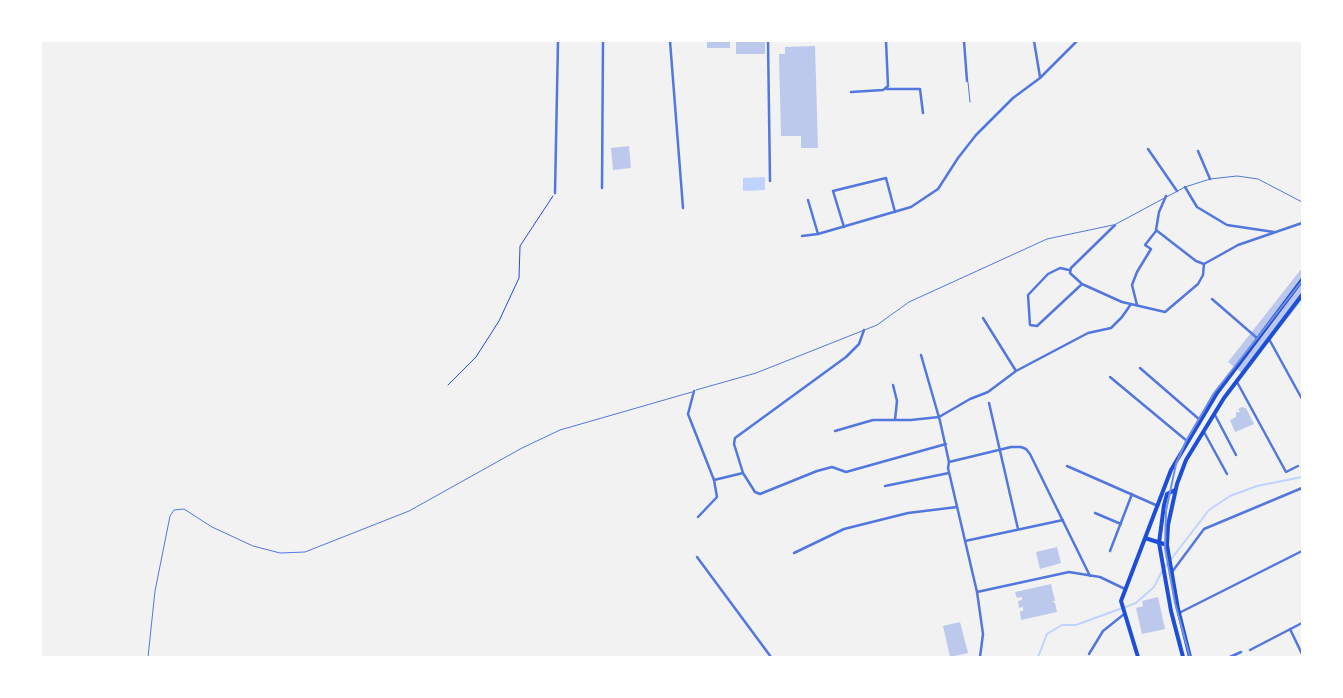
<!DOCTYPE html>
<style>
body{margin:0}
#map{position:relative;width:1343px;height:698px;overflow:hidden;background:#f2f2f2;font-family:"DM Sans",sans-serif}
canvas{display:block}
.frame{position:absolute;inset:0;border:42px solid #fff;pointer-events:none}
</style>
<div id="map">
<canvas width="1343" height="698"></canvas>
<div class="frame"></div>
</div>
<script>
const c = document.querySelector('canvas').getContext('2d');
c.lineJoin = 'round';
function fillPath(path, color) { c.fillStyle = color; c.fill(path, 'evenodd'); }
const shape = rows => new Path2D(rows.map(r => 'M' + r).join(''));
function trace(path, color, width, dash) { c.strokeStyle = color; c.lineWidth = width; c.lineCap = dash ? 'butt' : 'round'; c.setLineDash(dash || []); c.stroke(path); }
fillPath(shape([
 [765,177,765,190,743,191,743,178]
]), '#bfd3fe');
trace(shape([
 [1165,567,1209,510,1230,496,1257,486,1302,477],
 [1038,657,1047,634,1062,625,1076,625,1136,603,1154,587,1162,571]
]), '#bfd3fe', 2);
fillPath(shape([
 [707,41,730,41,730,48,707,48],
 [736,41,765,41,765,54,736,54],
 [815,46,818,148,801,148,801,136,781,136,779,54,785,54,785,47],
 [629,146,631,168,613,170,611,148],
 [1302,268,1302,300,1243,374,1228,362],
 [1242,407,1246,408,1254,424,1235,432,1230,420,1236,417,1236,412,1240,412,1238,409],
 [1057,547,1061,563,1040,569,1036,552],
 [1051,584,1055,601,1052,601,1055,603,1057,612,1021,620,1020,611,1023,611,1023,607,1019,608,1018,601,1022,600,1022,597,1017,598,1015,592],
 [1158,597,1165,629,1142,634,1136,608,1143,606,1142,601],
 [960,622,968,653,950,657,943,626]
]), '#bdc9ec');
trace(shape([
 [448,385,476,357,499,321,519,278,520,246,553,196]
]), '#1d4ed8', 1);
trace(shape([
 [968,82,970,102],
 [1116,224,1185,187,1210,179,1237,176,1258,179,1302,202],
 [696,390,756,373,877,325,909,302,1047,239,1113,225],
 [148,657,155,591,170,516,174,510,184,509,212,527,253,546,280,553,305,552,409,511,522,448,560,430,692,392]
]), '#5277de', 1);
trace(shape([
 [670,41,683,208],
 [768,41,770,181],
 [964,41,967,81],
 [1034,41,1040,77],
 [887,89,920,89,923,113],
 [851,92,883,90,888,86,886,41],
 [1148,149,1177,191],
 [1198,151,1210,179],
 [1185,187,1197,207,1227,225,1274,232],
 [602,188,603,41],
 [555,193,558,41],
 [1166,196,1159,212,1156,230,1196,261,1204,264],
 [808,200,818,234,911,207,938,189,958,158,976,135,1013,98,1040,78,1077,41],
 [1115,225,1071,268,1070,273,1082,284,1122,302,1165,312,1198,284,1203,275,1204,264,1238,245,1302,223],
 [844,227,833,191,886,178,895,212],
 [802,236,818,234],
 [1069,270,1060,268,1048,274,1028,295,1030,325,1037,326,1082,284],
 [1212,299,1257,338],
 [1137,305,1132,285,1137,272,1151,249,1145,245,1156,231],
 [983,318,1016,371],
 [864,330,859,344,846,357,735,438,734,444,743,473,755,492,760,494,817,471,832,467,846,472,946,444],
 [1269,339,1302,399],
 [921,355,940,421,949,462,948,468,977,592,983,634,980,657],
 [1140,368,1200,420],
 [1110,377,1187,441],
 [1237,382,1286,472,1298,466],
 [893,385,897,401,895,420],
 [694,391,688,414,714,480,743,473],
 [989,403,1018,529],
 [1215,415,1236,455],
 [835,431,873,420,911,420,939,417,970,399,988,392,1016,371,1088,333,1111,328,1122,317,1131,304],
 [1204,432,1227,474],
 [949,462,1011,447,1021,447,1026,449,1030,454,1090,576],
 [1067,466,1158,506],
 [885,486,949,473],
 [1095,513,1121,524],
 [698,517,717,497,714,480],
 [965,541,1063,520],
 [1110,551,1132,494],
 [794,553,844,529,908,513,957,507],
 [697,557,771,657],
 [1172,572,1204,529,1302,488],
 [977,592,1069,572,1100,577,1125,589],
 [1179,613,1302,551],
 [1290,629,1302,654],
 [1250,650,1302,623],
 [1089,654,1103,631,1123,615],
 [1230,657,1241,652]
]), '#5277de', 2.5);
trace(shape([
 [1175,490,1167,494,1164,505,1159,543,1171,611,1183,657],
 [1145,538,1167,545],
 [1138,657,1121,601,1171,470,1217,393,1302,280],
 [1190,657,1178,609,1167,545,1168,525,1177,484,1186,460,1224,398,1302,295]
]), '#1d4ed8', 4);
trace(shape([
 [1190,657,1175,603,1165,548,1166,511,1176,464,1186,441,1214,393,1302,281]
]), '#7290e2', 2);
</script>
